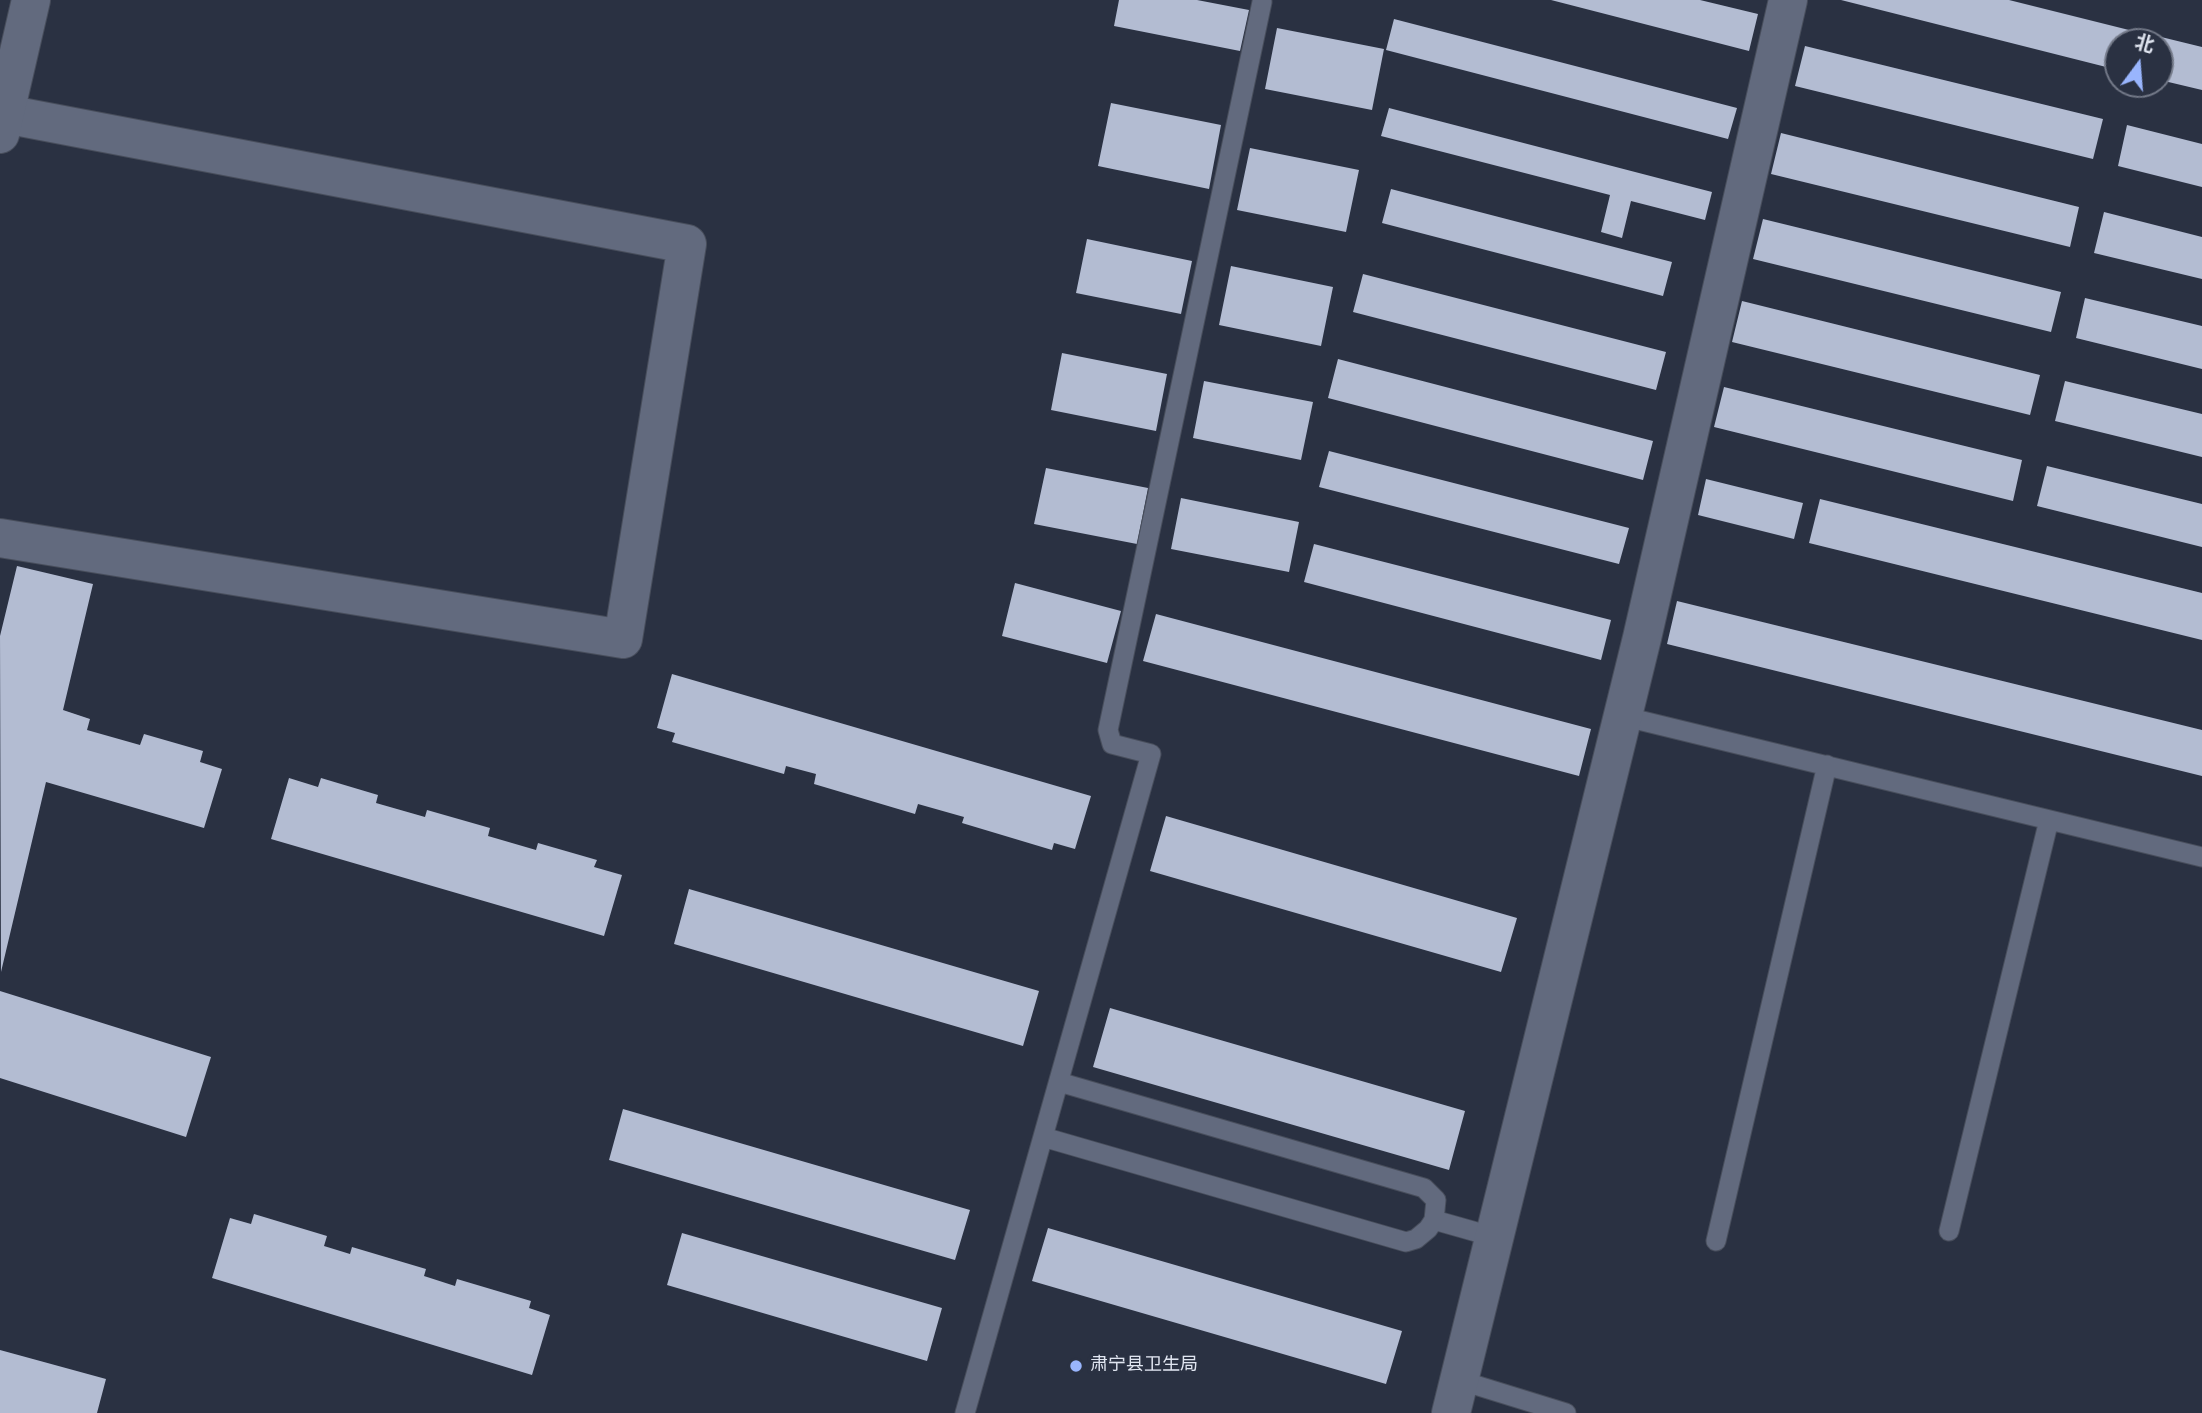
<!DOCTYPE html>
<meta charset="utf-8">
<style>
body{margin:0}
#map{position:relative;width:2202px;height:1413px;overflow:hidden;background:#2a3142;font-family:"Source Sans 3","Noto Sans SC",sans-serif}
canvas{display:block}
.north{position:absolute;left:2104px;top:28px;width:70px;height:70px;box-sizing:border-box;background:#2a3142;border:2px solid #737988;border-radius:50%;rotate:16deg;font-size:19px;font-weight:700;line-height:28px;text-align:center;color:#e0e5f0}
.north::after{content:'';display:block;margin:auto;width:24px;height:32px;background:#99b5fd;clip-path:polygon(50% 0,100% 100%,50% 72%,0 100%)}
</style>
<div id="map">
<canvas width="2202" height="1413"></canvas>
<div class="north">北</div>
</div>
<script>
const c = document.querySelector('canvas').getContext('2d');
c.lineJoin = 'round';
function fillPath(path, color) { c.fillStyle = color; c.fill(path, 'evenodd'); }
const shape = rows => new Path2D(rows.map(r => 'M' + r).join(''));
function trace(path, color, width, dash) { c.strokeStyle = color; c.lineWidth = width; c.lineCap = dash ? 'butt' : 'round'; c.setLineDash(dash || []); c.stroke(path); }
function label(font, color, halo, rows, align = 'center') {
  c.font = font + ' "Source Sans 3","Noto Sans SC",sans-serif'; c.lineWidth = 7; c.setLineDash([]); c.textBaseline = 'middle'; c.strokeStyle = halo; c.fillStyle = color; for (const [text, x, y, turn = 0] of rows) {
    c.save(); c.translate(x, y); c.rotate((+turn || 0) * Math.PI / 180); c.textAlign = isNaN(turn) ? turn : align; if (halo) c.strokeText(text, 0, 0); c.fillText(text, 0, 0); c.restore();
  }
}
fillPath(shape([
 [1119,0,1197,0,1249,10,1240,51,1114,26],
 [1551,0,1700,0,1758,14,1749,51],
 [1841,0,2009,0,2129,30,2126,42,2118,42,2118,70],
 [1394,19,1737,108,1728,139,1386,50],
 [1277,28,1384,49,1372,110,1265,89],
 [2153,35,2202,47,2202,90,2160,80,2160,42,2152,42],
 [1805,46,2103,119,2093,159,1795,86],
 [1111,103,1221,125,1209,189,1098,166],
 [1389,108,1712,192,1705,220,1631,201,1622,238,1601,232,1610,195,1381,136],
 [2127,125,2202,144,2202,187,2118,166],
 [1781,133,2079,207,2070,247,1771,174],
 [1250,148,1359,170,1346,232,1237,210],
 [1391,189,1672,262,1663,296,1382,223],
 [2104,212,2202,237,2202,279,2094,253],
 [1763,219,2061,292,2051,332,1753,259],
 [1087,239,1192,261,1181,314,1076,293],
 [1231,266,1333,287,1321,346,1219,325],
 [1363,274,1666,352,1656,390,1353,312],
 [2085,298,2202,326,2202,369,2076,338],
 [1742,301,2040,375,2030,415,1732,342],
 [1062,353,1167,374,1156,431,1051,410],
 [1338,359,1653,441,1643,480,1328,398],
 [1204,381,1313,402,1301,460,1193,438],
 [2065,381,2202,414,2202,457,2055,421],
 [1724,387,2022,460,2013,501,1714,427],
 [1329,451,1629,528,1619,564,1319,487],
 [2047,466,2202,504,2202,547,2037,506],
 [1046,468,1148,488,1137,544,1034,524],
 [1706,479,1803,503,1794,539,1698,515],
 [1181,498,1299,522,1289,572,1171,549],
 [1820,499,2202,593,2202,640,1809,543],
 [1314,544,1611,620,1601,660,1304,582],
 [17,566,93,584,63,710,90,719,87,730,140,745,144,734,203,751,200,762,222,769,204,828,46,782,1,972,0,636],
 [1015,583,1121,611,1107,663,1002,636],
 [1677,601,2202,730,2202,776,1667,644],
 [1156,614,1591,729,1579,776,1143,661],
 [672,674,1091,796,1075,849,1054,843,1052,850,962,823,964,817,918,804,915,814,814,784,816,774,786,766,784,774,672,742,675,733,657,728],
 [289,778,318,787,321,778,378,795,376,803,425,817,427,810,490,828,488,836,536,850,538,843,597,860,594,867,622,875,604,936,271,839],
 [1166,816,1517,918,1501,972,1150,871],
 [689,889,1039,991,1023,1046,674,944],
 [0,991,211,1057,186,1137,0,1078],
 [1110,1008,1465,1111,1449,1170,1093,1067],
 [623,1109,970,1210,955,1260,609,1160],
 [254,1214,327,1236,324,1246,350,1254,352,1247,426,1269,424,1276,455,1286,457,1279,531,1301,529,1308,550,1315,532,1375,212,1278,230,1218,251,1224],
 [1048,1228,1402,1331,1386,1384,1032,1281],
 [682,1233,942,1308,927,1361,667,1285],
 [0,1350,106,1379,97,1413,0,1413]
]), '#b3bcd2');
const lane = shape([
 [1622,716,2202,857],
 [1043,1137,1406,1242,1416,1239,1428,1229,1434,1220,1436,1200,1424,1188,1059,1082],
 [1434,1220,1494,1237],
 [1949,1231,2049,820],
 [1716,1241,1827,765],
 [1459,1380,1566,1413],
 [965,1413,1151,754,1112,744,1108,730,1262,2]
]);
const street = shape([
 [0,538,623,639,687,244,5,114],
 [1451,1413,1642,638,1788,0]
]);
const secondary = shape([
 [0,134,31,0]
]);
trace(lane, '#484e5c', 21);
trace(street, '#484e5c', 40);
trace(secondary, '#484e5c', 40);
trace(lane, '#626a7e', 19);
trace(street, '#626a7e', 38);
trace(secondary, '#626a7e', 38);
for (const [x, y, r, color] of [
 [1076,1366,7,"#99b5fd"]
]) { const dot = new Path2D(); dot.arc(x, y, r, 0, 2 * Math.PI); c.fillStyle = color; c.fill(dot); trace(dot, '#2a3142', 2.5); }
label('18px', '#e0e5f0', '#2a3142', [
 ["肃宁县卫生局",1090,1366]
], 'left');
</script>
